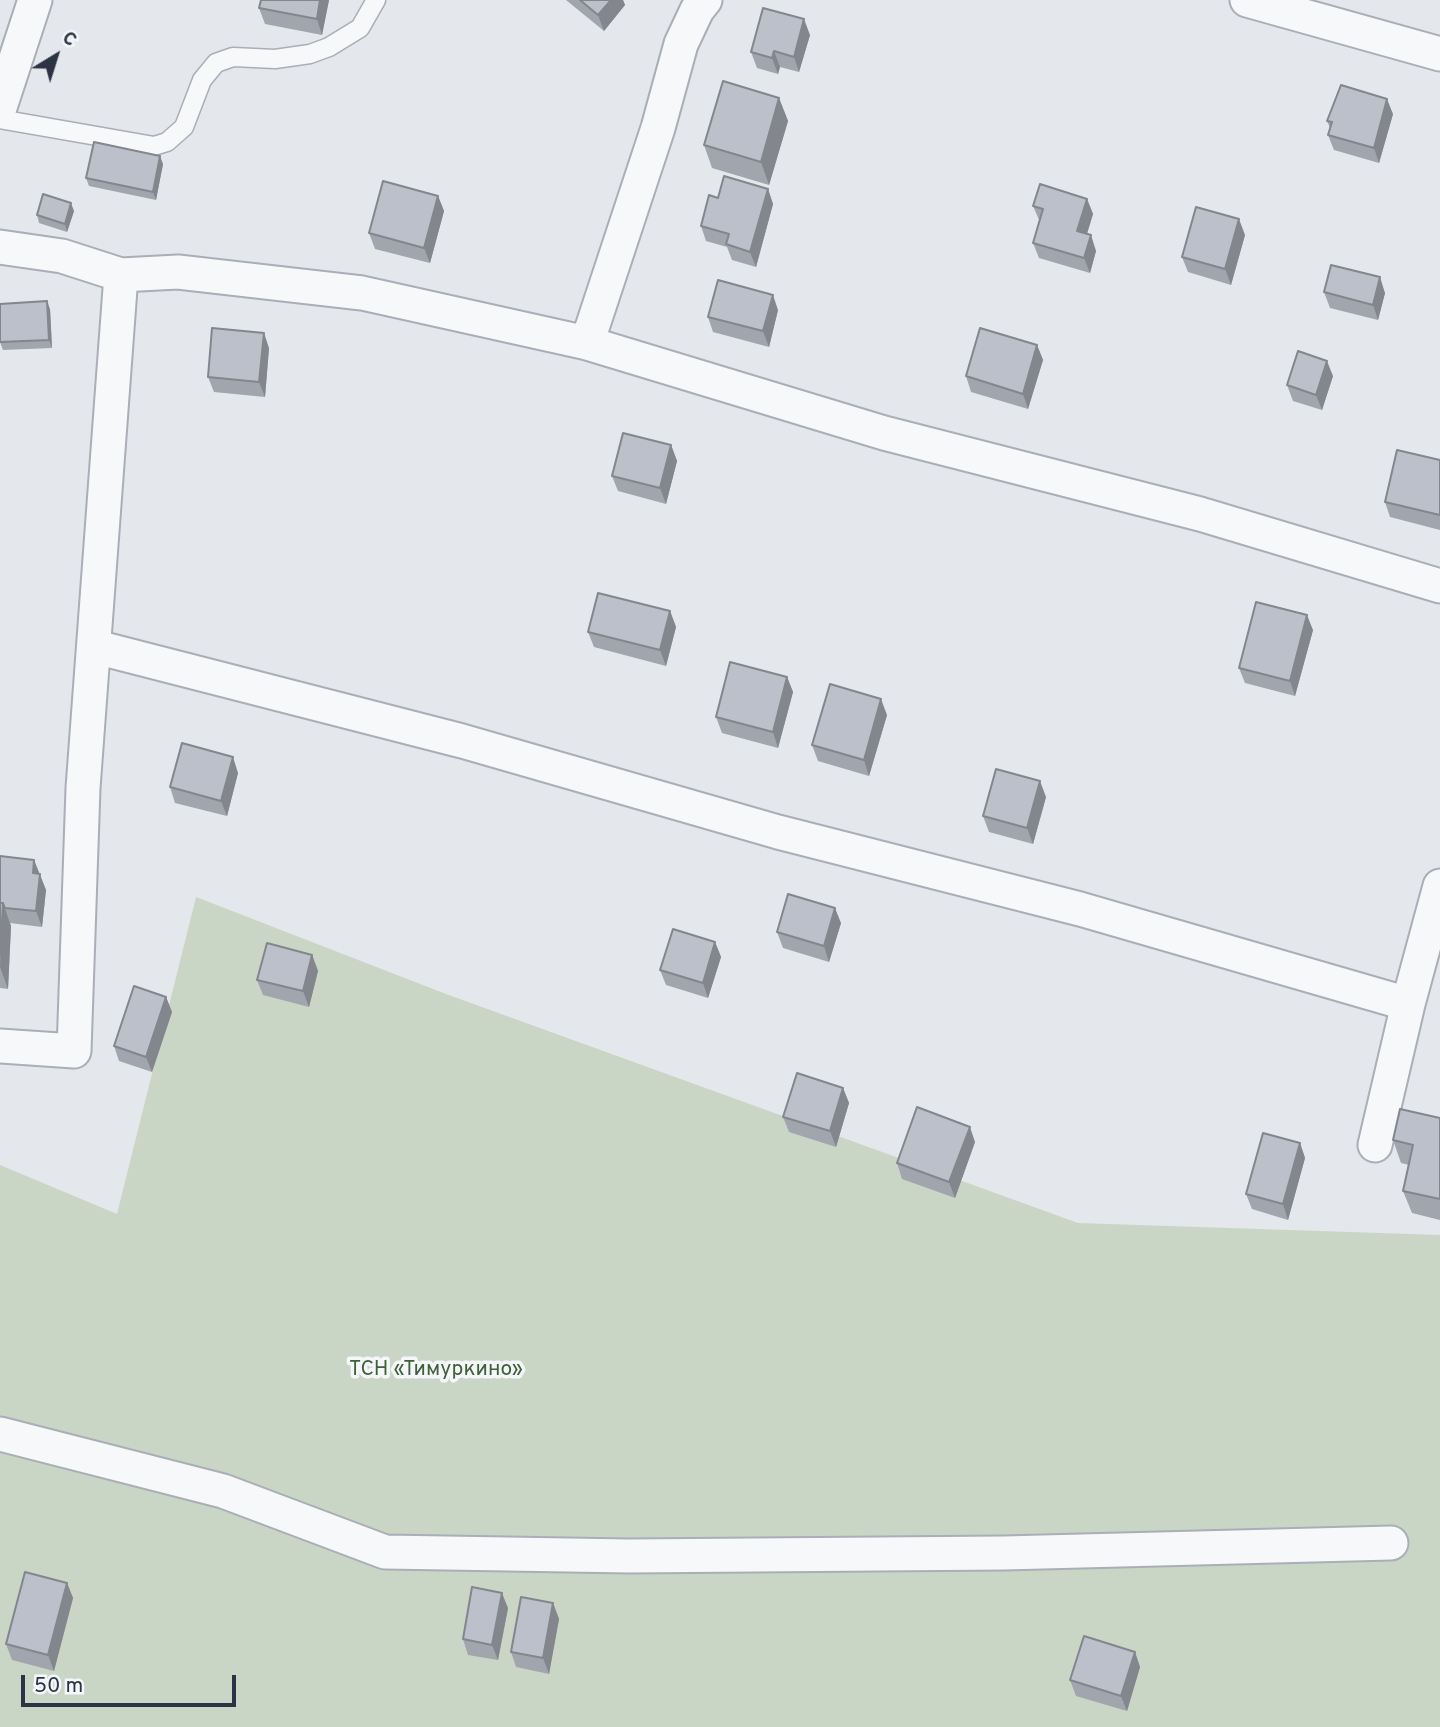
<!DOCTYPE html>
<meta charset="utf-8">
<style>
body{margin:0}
#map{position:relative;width:1440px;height:1727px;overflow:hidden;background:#e4e7ec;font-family:Overpass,sans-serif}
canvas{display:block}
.north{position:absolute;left:21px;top:21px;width:70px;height:70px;-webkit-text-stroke:5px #f4f6f9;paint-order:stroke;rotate:38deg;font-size:19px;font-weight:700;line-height:28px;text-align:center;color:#2b3445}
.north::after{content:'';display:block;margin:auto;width:24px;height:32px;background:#2b3445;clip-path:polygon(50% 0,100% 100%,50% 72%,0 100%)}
.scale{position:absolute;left:21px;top:1675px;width:215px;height:32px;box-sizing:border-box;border:4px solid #2b3445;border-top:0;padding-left:9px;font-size:21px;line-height:24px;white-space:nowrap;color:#2b3445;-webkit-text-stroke:5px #f4f6f9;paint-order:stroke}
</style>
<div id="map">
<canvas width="1440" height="1727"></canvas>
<div class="north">С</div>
<div class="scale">50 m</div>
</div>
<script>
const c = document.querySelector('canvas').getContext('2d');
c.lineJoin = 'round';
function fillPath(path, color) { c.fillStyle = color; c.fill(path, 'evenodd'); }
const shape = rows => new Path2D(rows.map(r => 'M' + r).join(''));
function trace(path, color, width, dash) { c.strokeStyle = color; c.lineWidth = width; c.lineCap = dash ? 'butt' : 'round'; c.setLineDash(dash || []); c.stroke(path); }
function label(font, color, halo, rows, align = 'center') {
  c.font = font + ' Overpass,sans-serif'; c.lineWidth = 7; c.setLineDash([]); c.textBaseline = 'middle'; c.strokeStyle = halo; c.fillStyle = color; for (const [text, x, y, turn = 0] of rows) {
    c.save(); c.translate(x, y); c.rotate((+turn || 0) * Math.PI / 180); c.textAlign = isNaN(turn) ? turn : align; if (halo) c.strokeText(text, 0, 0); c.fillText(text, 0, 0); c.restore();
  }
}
fillPath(shape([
 [196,897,446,994,1078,1223,1440,1235,1440,1727,0,1727,0,1165,117,1214]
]), '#c9d6c5');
const service = shape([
 [0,119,154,146,167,142,184,127,202,80,216,63,233,57,275,59,310,54,329,47,360,28,376,0]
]);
const minor = shape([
 [1247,0,1440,54],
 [0,107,35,0],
 [0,247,62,256,121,275,178,272,362,293,587,343,884,433,1200,514,1440,586],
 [587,343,658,128,681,44,697,10,705,0],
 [96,647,462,741,778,832,1080,909,1408,1004],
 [0,1046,74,1051,83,788,121,275],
 [1375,1145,1408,1004,1440,886],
 [0,1434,223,1491,385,1552,629,1556,1004,1553,1391,1543]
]);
trace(service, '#a9aeb7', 21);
trace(minor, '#a9aeb7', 37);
trace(service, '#f7f8fa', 18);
trace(minor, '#f7f8fa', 33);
fillPath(shape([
 [329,0,322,35,265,24,259,8],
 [566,0,623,0,625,5,604,31],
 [810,35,799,72,780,67,778,74,757,68,751,52],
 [779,98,788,121,769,185,712,168,704,145],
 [1393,114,1379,163,1334,150,1328,135,1330,128,1327,121],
 [163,164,156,200,89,186,86,178],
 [768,189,773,204,756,267,732,260,727,247,706,241,701,226,718,198],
 [438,196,444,211,430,263,375,249,369,233],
 [1087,199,1093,214,1087,234,1096,251,1090,273,1039,258,1033,243,1040,222,1033,206],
 [74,211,67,232,39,223,37,215],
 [1245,235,1231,285,1188,272,1182,257],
 [1324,292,1385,293,1378,320,1330,308],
 [50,309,52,348,3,350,0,342],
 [778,310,769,347,713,332,708,317],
 [1037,345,1043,360,1028,409,971,392,966,376],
 [269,348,265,397,214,392,208,377],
 [1333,376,1322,410,1293,401,1287,385],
 [671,445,677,461,666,504,618,491,612,476],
 [1440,460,1440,530,1390,517,1385,502],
 [670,611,676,627,666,666,594,647,588,632],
 [1313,630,1295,696,1245,683,1239,668],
 [787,677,793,692,778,748,722,733,716,717],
 [887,715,869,776,818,761,812,745],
 [238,773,227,816,175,803,170,787],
 [1046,797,1033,844,989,832,983,816],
 [0,856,34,860,46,890,42,927,10,923,11,926,8,989,0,988],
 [841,923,829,962,783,948,777,932],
 [715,942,721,957,708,998,666,985,660,970],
 [312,955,318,971,309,1007,263,995,257,980],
 [166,997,172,1012,152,1072,119,1061,114,1046],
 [843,1088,849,1103,836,1147,789,1132,783,1117],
 [1440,1118,1440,1220,1412,1213,1403,1191,1409,1165,1401,1163,1393,1140],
 [975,1142,955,1198,902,1179,897,1163],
 [1300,1143,1305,1158,1288,1220,1252,1209,1246,1194],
 [67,1583,73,1598,54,1671,12,1660,6,1644],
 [553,1603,559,1619,549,1674,516,1667,511,1652],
 [508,1608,498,1660,468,1655,463,1639],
 [1135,1652,1140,1667,1127,1711,1076,1696,1070,1680]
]), '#a1a5ae');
fillPath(shape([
 [320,0,329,0,322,35,317,19],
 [611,0,623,0,625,5,604,31,598,15],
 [804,19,810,35,799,72,794,57],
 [774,51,780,67,778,74,772,58],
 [779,98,788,121,769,185,761,162],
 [1387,99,1393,114,1379,163,1374,148],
 [160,156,163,164,156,200,153,192],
 [768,189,773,204,756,267,750,252],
 [438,196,444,211,430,263,424,248],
 [1087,199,1093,214,1083,246,1077,231],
 [71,203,74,211,67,232,65,224],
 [1239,219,1245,235,1231,285,1225,269],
 [1091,235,1096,251,1090,273,1084,258],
 [1380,277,1385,293,1378,320,1373,305],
 [773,295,778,310,769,347,763,331],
 [47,301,50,309,52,348,49,340],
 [264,333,269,348,265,397,259,382],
 [1037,345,1043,360,1028,409,1023,394],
 [1327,361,1333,376,1322,410,1316,395],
 [671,445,677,461,666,504,660,488],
 [670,611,676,627,666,666,660,650],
 [1307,615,1313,630,1295,696,1290,681],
 [787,677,793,692,778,748,773,732],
 [881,699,887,715,869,776,864,760],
 [233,757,238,773,227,816,221,801],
 [1040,781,1046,797,1033,844,1027,828],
 [34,860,46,890,42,927,36,911,33,873],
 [3,903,11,926,8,989,0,967],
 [835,908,841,923,829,962,824,946],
 [715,942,721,957,708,998,703,983],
 [312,955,318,971,309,1007,303,991],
 [166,997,172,1012,152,1072,146,1057],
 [843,1088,849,1103,836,1147,830,1131],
 [970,1127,975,1142,955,1198,949,1182],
 [1300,1143,1305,1158,1288,1220,1283,1204],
 [67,1583,73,1598,54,1671,48,1655],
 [502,1593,508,1608,498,1660,492,1645],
 [553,1603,559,1619,549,1674,543,1658],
 [1135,1652,1140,1667,1127,1711,1121,1696]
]), '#83868d');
const building = shape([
 [261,0,320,0,317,19,259,8,261,0],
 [580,0,611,0,598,15,580,0],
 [763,8,804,19,794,57,774,51,772,58,751,52,763,8],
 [723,81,779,98,761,162,704,145,723,81],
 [1341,85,1387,99,1374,148,1328,135,1332,122,1327,121,1341,85],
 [94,142,160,156,153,192,86,178,94,142],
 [724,176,768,189,750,252,726,244,729,234,701,226,709,195,718,198,724,176],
 [383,181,438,196,424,248,369,233,383,181],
 [1040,184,1087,199,1077,231,1091,235,1084,258,1033,243,1043,209,1033,206,1040,184],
 [43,194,71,203,65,224,37,215,43,194],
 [1196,207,1239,219,1225,269,1182,257,1196,207],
 [1331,265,1380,277,1373,305,1324,292,1331,265],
 [718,280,773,295,763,331,708,317,718,280],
 [47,301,49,340,0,342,0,304,47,301],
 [212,328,264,333,259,382,208,377,212,328],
 [980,328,1037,345,1023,394,966,376,980,328],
 [1298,351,1327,361,1316,395,1287,385,1298,351],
 [623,433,671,445,660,488,612,476,623,433],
 [1397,450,1440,460,1440,515,1385,502,1397,450],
 [598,593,670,611,660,650,588,632,598,593],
 [1256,602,1307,615,1290,681,1239,668,1256,602],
 [730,662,787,677,773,732,716,717,730,662],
 [830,684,881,699,864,760,812,745,830,684],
 [182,743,233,757,221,801,170,787,182,743],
 [996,769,1040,781,1027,828,983,816,996,769],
 [0,856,34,860,33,873,40,874,36,911,5,908,3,903,0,903,0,856],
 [788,894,835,908,824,946,777,932,788,894],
 [0,903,3,903,0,956,0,903],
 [673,929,715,942,703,983,660,970,673,929],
 [267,943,312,955,303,991,257,980,267,943],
 [134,986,166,997,146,1057,114,1046,134,986],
 [797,1073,843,1088,830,1131,783,1117,797,1073],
 [917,1107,970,1127,949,1182,897,1163,917,1107],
 [1400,1109,1440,1118,1440,1199,1403,1191,1413,1145,1393,1140,1400,1109],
 [1263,1133,1300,1143,1283,1204,1246,1194,1263,1133],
 [25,1572,67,1583,48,1655,6,1644,25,1572],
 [472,1587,502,1593,492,1645,463,1639,472,1587],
 [521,1597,553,1603,543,1658,511,1652,521,1597],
 [1084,1636,1135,1652,1121,1696,1070,1680,1084,1636]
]);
fillPath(building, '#bbc0ca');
trace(building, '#83868d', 2);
label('21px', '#3f6138', '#f4f6f9', [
 ["ТСН «Тимуркино»",436,1371]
]);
</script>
